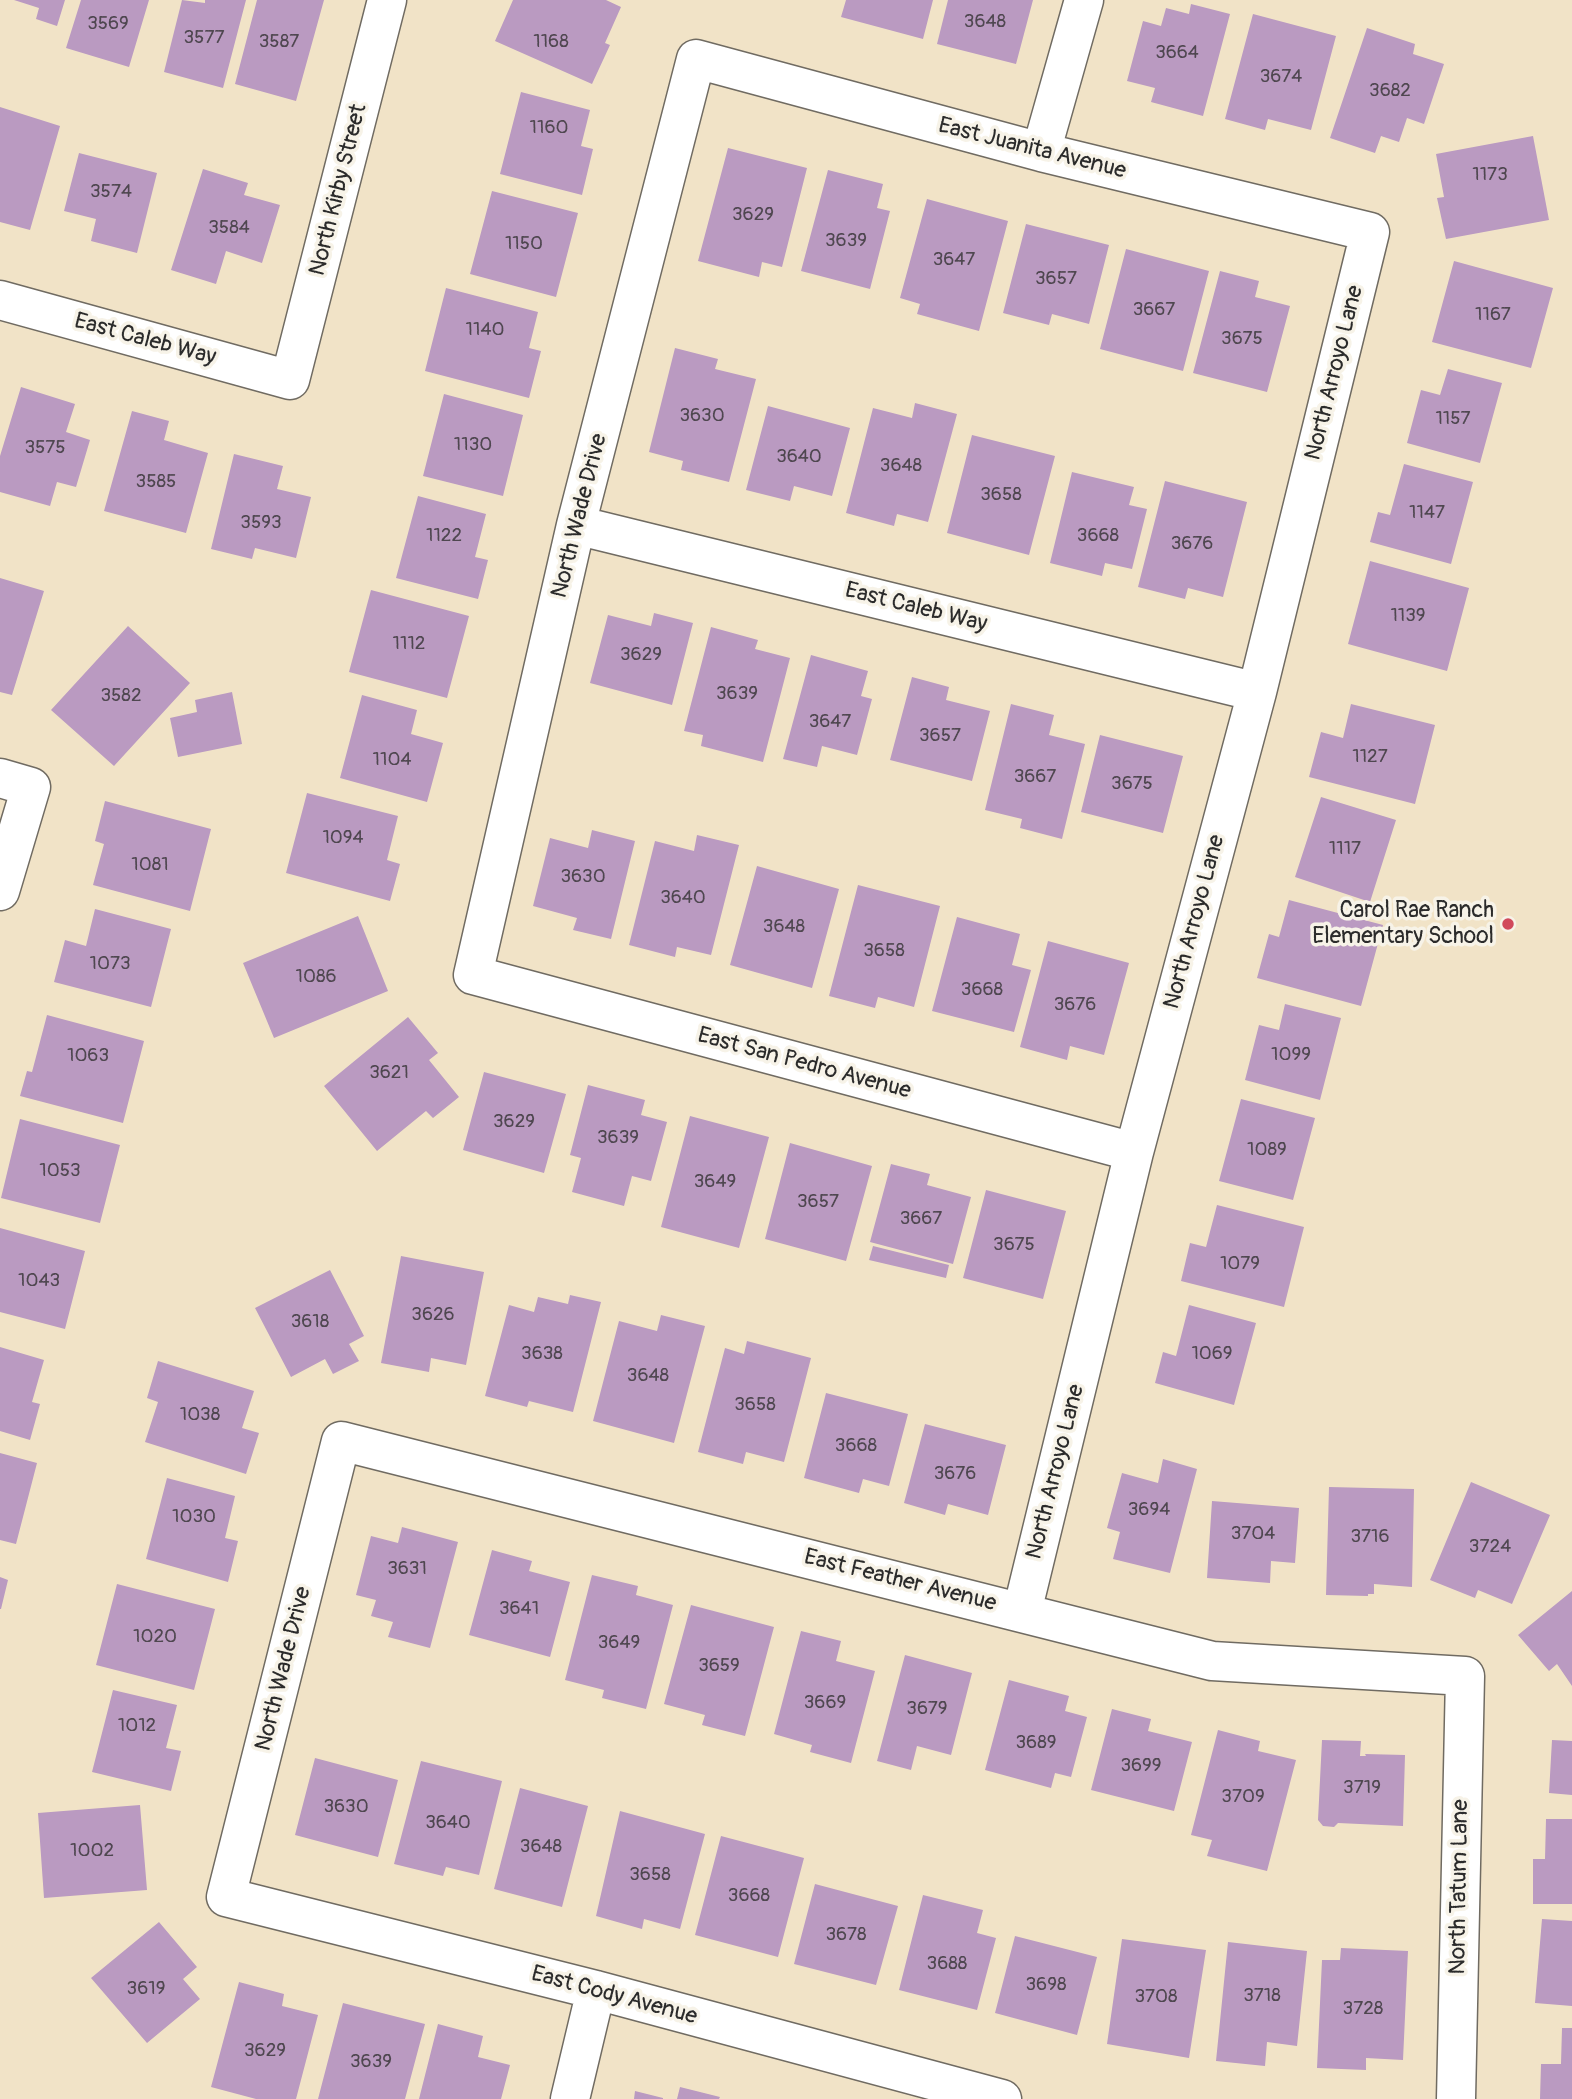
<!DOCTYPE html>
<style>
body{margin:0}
canvas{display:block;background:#f1e3c7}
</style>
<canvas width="1572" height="2099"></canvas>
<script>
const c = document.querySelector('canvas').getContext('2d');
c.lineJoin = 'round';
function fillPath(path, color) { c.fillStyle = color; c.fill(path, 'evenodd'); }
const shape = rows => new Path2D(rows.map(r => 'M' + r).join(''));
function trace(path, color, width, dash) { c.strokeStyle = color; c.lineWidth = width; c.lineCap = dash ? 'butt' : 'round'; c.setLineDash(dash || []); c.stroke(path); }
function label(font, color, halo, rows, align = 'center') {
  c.font = font + ' Pangolin,sans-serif'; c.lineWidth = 7; c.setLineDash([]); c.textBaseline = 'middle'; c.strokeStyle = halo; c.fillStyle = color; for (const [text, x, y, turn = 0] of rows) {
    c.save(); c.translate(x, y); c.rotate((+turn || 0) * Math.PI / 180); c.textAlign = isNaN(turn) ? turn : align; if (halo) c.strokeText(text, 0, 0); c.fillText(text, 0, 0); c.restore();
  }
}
fillPath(shape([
 [14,0,65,0,57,26,36,19,39,8],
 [81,0,149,0,129,67,66,48],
 [182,0,205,3,205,0,246,0,223,88,164,72],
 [257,0,324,0,296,101,235,84],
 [513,0,606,0,621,7,605,43,610,45,592,84,495,41],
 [846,0,933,0,923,39,841,17],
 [948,0,1033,0,1016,64,937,44],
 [1191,4,1230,14,1203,116,1151,102,1155,88,1127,81,1143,21,1161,26,1166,8,1189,14],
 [1253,14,1336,36,1311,130,1268,119,1265,130,1225,119],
 [1367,28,1415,44,1413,54,1444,64,1424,124,1407,118,1399,142,1381,136,1375,153,1330,138],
 [521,92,590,110,581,146,593,149,582,195,500,174],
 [0,107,60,126,30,230,0,222],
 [1533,136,1549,220,1446,239,1437,198,1444,197,1436,154],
 [728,148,807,168,782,267,762,262,759,277,698,261],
 [79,153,157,173,137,253,91,241,96,219,64,211],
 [203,169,248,183,244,195,280,205,262,263,226,251,216,284,171,270],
 [828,170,883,184,877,208,890,211,870,289,801,271],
 [492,191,578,213,556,297,470,274],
 [927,199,1008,221,979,331,917,314,920,304,900,298],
 [1026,224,1109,245,1089,324,1052,314,1049,325,1003,313],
 [1126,249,1209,271,1183,371,1100,349],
 [1454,261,1553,288,1531,368,1432,342],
 [1220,271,1259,281,1255,297,1290,306,1267,392,1193,373],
 [446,288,538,312,529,348,541,351,529,398,425,371],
 [675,348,718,359,715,369,756,379,729,482,681,470,683,461,649,452],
 [1448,369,1502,383,1480,463,1407,443,1421,390,1440,395],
 [21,387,75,404,66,432,90,440,76,487,57,482,50,506,0,492,0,456],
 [444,394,523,415,503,496,423,476],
 [915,403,957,414,928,522,897,514,894,526,846,513,873,408,912,418],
 [768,406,850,428,832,496,794,486,790,501,746,490],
 [132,411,169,421,164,440,208,453,186,533,104,511],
 [972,435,1055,456,1029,555,947,533],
 [234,454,283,466,277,489,311,497,296,558,255,548,252,559,211,549],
 [1404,464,1473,482,1451,564,1370,542,1378,512,1390,515],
 [1072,472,1134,487,1129,505,1147,509,1132,569,1105,563,1102,576,1050,563],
 [1165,481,1247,502,1223,597,1188,588,1185,599,1138,587],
 [418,496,486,514,475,557,488,560,478,599,396,578],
 [1370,561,1469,588,1447,671,1348,644],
 [0,578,44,591,12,695,0,692],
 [371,590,469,616,447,698,349,672],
 [654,613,693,623,672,705,590,683,608,615,651,626],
 [128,626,190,683,114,766,51,710],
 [711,627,758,640,755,649,790,658,763,762,701,746,703,735,684,731],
 [811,655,868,671,861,696,872,699,857,755,822,746,817,767,783,759],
 [912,677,949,687,946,700,990,711,972,781,890,760],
 [232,692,242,744,178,757,170,718,197,712,195,700],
 [362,695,417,710,411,734,443,743,427,802,340,778],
 [1011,704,1054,715,1049,735,1085,744,1062,839,1020,828,1022,819,985,810],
 [1351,704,1435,725,1415,804,1309,777,1321,732,1343,738],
 [1100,735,1183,756,1163,833,1081,812],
 [307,793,398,816,387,860,400,864,390,901,286,873],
 [1321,797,1396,820,1370,902,1295,877],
 [105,801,211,829,190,911,93,885,104,844,95,841],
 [592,830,635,841,611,939,573,930,577,918,533,906,550,838,588,848],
 [697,835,739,845,711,955,677,947,675,957,629,945,655,841,694,851],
 [757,866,839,889,812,988,730,965],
 [858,885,940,906,914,1007,878,997,875,1008,829,996],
 [1289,900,1383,925,1361,1006,1257,978,1269,934,1279,937],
 [95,909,171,929,151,1007,54,982,65,940,86,946],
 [358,916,388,991,274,1038,243,963],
 [957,917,1020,934,1012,965,1031,970,1014,1032,932,1011],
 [1048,941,1129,963,1104,1055,1070,1046,1067,1060,1020,1047],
 [1285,1004,1341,1018,1320,1100,1245,1080,1259,1025,1279,1030],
 [47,1015,144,1041,123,1123,20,1096,27,1071,32,1072],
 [408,1017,438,1053,429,1060,459,1097,433,1118,426,1111,377,1151,324,1086],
 [484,1072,566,1094,544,1173,463,1150],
 [588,1085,645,1100,641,1115,667,1122,651,1181,632,1176,624,1206,572,1192,581,1158,570,1155],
 [1241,1099,1315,1118,1293,1200,1219,1181],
 [690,1116,769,1137,739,1248,661,1227],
 [20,1119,120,1145,100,1223,1,1198],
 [790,1143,872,1166,846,1261,765,1239],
 [891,1164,930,1174,927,1185,971,1197,953,1264,870,1242],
 [986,1190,1066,1211,1043,1299,963,1278],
 [1217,1205,1304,1227,1284,1307,1181,1281,1190,1243,1206,1247],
 [0,1228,85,1251,65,1329,0,1312],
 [873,1246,949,1265,946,1278,869,1260],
 [401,1256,484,1272,466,1365,431,1358,429,1372,381,1363],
 [330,1270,364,1336,349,1344,359,1361,333,1374,325,1359,291,1377,255,1308],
 [570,1295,601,1302,573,1412,529,1401,527,1407,485,1396,509,1305,534,1312,538,1297,568,1304],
 [1189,1305,1256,1323,1234,1405,1155,1383,1163,1352,1176,1356],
 [661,1315,705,1326,674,1443,593,1421,619,1321,657,1331],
 [747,1341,811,1358,784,1462,746,1452,743,1464,698,1452,725,1348,744,1354],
 [0,1347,44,1360,32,1402,40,1404,30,1440,0,1431],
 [158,1361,254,1391,242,1428,259,1433,246,1474,145,1442,158,1402,147,1398],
 [826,1393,908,1414,889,1486,863,1479,859,1493,804,1478],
 [925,1424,1006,1445,988,1515,948,1504,945,1515,904,1503],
 [0,1453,37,1463,16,1544,0,1540],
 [1163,1459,1197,1469,1170,1573,1113,1559,1120,1532,1107,1528,1122,1473,1158,1483],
 [167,1478,235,1496,225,1538,238,1541,228,1582,146,1559],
 [1471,1482,1550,1515,1512,1604,1478,1590,1475,1598,1430,1580],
 [1329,1487,1414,1489,1412,1587,1374,1584,1374,1594,1368,1594,1368,1596,1326,1595],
 [1212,1501,1299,1508,1295,1563,1271,1561,1270,1583,1207,1578],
 [402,1527,458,1542,430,1648,388,1637,393,1622,371,1616,376,1600,356,1595,371,1536,398,1543],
 [492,1550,532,1561,529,1571,570,1582,550,1657,469,1635],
 [592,1575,638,1586,636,1595,673,1605,646,1709,602,1698,604,1690,565,1680],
 [0,1577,8,1580,1,1609,0,1609],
 [117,1584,215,1609,194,1690,96,1665],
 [1572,1591,1572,1686,1557,1664,1549,1671,1518,1635],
 [691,1605,774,1627,745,1736,702,1725,705,1715,664,1704],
 [801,1631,841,1641,836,1661,875,1671,851,1763,810,1752,812,1745,774,1734],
 [905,1655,972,1673,951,1755,917,1746,911,1770,877,1761],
 [1009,1680,1069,1696,1065,1711,1087,1717,1071,1777,1055,1773,1051,1788,985,1770],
 [113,1690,177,1705,166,1748,181,1751,171,1791,92,1772],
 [1112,1709,1151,1719,1148,1731,1192,1742,1174,1811,1091,1790],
 [1218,1730,1260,1741,1258,1751,1296,1760,1267,1871,1207,1856,1212,1840,1191,1835],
 [1322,1740,1361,1741,1360,1756,1366,1756,1365,1754,1405,1755,1403,1826,1338,1823,1334,1827,1323,1826,1318,1820],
 [1552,1740,1572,1741,1572,1795,1549,1793],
 [315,1758,398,1780,378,1857,295,1835],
 [421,1761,502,1781,479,1875,446,1867,443,1876,394,1864],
 [520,1788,588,1806,562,1907,494,1889],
 [140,1805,147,1890,44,1898,38,1813],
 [620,1811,705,1834,680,1929,644,1919,642,1929,596,1916],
 [1546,1819,1572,1819,1572,1904,1533,1904,1533,1859,1545,1859],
 [721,1836,804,1858,778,1957,695,1935],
 [815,1884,898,1906,876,1985,794,1964],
 [923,1895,983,1910,977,1933,996,1938,977,2010,899,1990],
 [1542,1919,1572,1921,1572,2006,1535,2003],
 [159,1922,197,1967,183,1979,200,1999,147,2043,91,1978],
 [1015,1936,1097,1957,1077,2035,995,2013],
 [1122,1939,1206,1950,1189,2058,1107,2044],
 [1228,1942,1307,1951,1297,2046,1267,2042,1265,2066,1216,2061],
 [1341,1948,1408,1951,1403,2060,1366,2058,1366,2070,1317,2068,1322,1960,1340,1960],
 [239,1982,284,1994,282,2006,318,2015,296,2099,256,2099,211,2087],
 [343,2003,425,2024,405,2099,318,2099],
 [438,2024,483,2036,478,2057,510,2065,501,2099,419,2099],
 [1562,2028,1572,2028,1572,2099,1540,2099,1541,2064,1561,2064],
 [680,2087,720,2097,719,2099,677,2099],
 [635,2091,663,2098,663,2099,634,2099]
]), '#ba9ac1');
const minor = shape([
 [1041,152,1084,0],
 [0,300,290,380,387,0],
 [576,525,1257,692],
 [0,778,31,787,0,891],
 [1022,1612,1134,1152,1257,692,1370,232,1041,152,696,59,576,525,473,975,1134,1152],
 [570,2099,596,1990],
 [1002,2099,596,1990,226,1897,341,1441,1212,1661,1465,1676,1456,2099]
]);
trace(minor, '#706b62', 41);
trace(minor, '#fff', 38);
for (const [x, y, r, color] of [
 [1508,924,7,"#d1495b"]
]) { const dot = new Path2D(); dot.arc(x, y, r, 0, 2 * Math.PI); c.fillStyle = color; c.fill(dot); trace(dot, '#f7f3e8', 2.5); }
label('19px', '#4f4750', null, [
 ["3648",985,22],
 ["3569",108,24],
 ["3577",204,38],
 ["3587",279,42],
 ["1168",551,42],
 ["3664",1177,53],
 ["3674",1281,77],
 ["3682",1390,91],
 ["1160",549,128],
 ["1173",1490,175],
 ["3574",111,192],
 ["3629",753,215],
 ["3584",229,228],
 ["3639",846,241],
 ["1150",524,244],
 ["3647",954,260],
 ["3657",1056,279],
 ["3667",1154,310],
 ["1167",1493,315],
 ["1140",485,330],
 ["3675",1242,339],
 ["3630",702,416],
 ["1157",1453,419],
 ["1130",473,445],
 ["3575",45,448],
 ["3640",799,457],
 ["3648",901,466],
 ["3585",156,482],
 ["3658",1001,495],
 ["1147",1427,513],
 ["3593",261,523],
 ["1122",444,536],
 ["3668",1098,536],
 ["3676",1192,544],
 ["1139",1408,616],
 ["1112",409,644],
 ["3629",641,655],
 ["3639",737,694],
 ["3582",121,696],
 ["3647",830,722],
 ["3657",940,736],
 ["1127",1370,757],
 ["1104",392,760],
 ["3667",1035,777],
 ["3675",1132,784],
 ["1094",343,838],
 ["1117",1345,849],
 ["1081",150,865],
 ["3630",583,877],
 ["3640",683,898],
 ["3648",784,927],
 ["3658",884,951],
 ["1073",110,964],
 ["1086",316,977],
 ["3668",982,990],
 ["3676",1075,1005],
 ["1099",1291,1055],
 ["1063",88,1056],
 ["3621",389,1073],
 ["3629",514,1122],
 ["3639",618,1138],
 ["1089",1267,1150],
 ["1053",60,1171],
 ["3649",715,1182],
 ["3657",818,1202],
 ["3667",921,1219],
 ["3675",1014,1245],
 ["1079",1240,1264],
 ["1043",39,1281],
 ["3626",433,1315],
 ["3618",310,1322],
 ["3638",542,1354],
 ["1069",1212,1354],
 ["3648",648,1376],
 ["3658",755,1405],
 ["1038",200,1415],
 ["3668",856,1446],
 ["3676",955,1474],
 ["3694",1149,1510],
 ["1030",194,1517],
 ["3704",1253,1534],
 ["3716",1370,1537],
 ["3724",1490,1547],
 ["3631",407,1569],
 ["3641",519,1609],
 ["1020",155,1637],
 ["3649",619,1643],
 ["3659",719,1666],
 ["3669",825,1703],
 ["3679",927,1709],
 ["1012",137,1726],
 ["3689",1036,1743],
 ["3699",1141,1766],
 ["3719",1362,1788],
 ["3709",1243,1797],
 ["3630",346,1807],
 ["3640",448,1823],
 ["3648",541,1847],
 ["1002",92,1851],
 ["3658",650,1875],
 ["3668",749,1896],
 ["3678",846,1935],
 ["3688",947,1964],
 ["3698",1046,1985],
 ["3619",146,1989],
 ["3718",1262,1996],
 ["3708",1156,1997],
 ["3728",1363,2009],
 ["3629",265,2051],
 ["3639",371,2062]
]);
label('23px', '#2b2b2b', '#f7f3e8', [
 ["East Juanita Avenue",1032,149,14],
 ["North Kirby Street",339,190,-76],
 ["East Caleb Way",145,340,15],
 ["North Arroyo Lane",1335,373,-76],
 ["North Wade Drive",580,516,-76],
 ["East Caleb Way",916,608,14],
 ["North Arroyo Lane",1195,922,-75],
 ["East San Pedro Avenue",804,1064,15],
 ["North Arroyo Lane",1056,1472,-76],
 ["East Feather Avenue",900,1581,14],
 ["North Wade Drive",284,1669,-76],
 ["North Tatum Lane",1460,1887,-89],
 ["East Cody Avenue",614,1996,15]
]);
label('23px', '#2b2b2b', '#f7f3e8', [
 ["Carol Rae Ranch",1494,911],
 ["Elementary School",1494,937]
], 'right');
</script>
